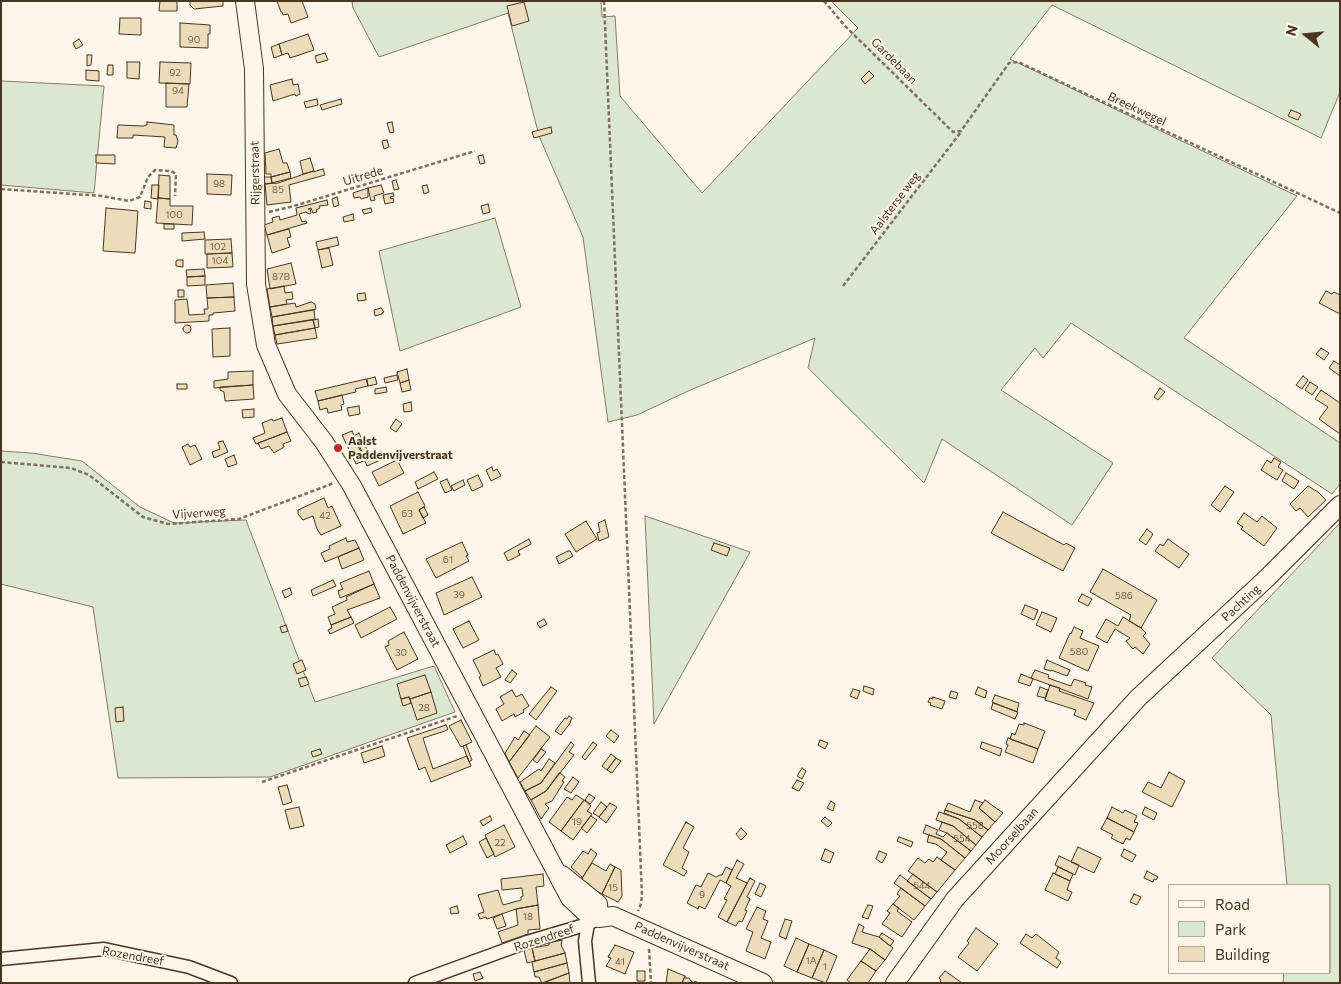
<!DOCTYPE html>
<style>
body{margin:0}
#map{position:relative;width:1341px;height:984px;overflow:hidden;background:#fbf6e9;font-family:Commissioner,sans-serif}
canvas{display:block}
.frame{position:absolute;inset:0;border:2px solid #4a3520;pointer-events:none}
.legend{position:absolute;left:1168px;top:884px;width:162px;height:90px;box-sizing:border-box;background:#fbf6e9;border:1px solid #b4a999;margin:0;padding:6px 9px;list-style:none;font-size:15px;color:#4a3520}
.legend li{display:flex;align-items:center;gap:10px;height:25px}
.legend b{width:25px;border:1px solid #b4a999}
.north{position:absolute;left:1281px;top:10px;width:50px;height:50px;-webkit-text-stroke:4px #fbf6e9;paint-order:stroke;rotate:287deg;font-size:14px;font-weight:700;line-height:20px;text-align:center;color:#4a3520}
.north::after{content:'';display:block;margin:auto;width:18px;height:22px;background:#4a3520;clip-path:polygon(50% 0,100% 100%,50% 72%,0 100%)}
</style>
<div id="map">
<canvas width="1341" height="984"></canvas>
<div class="frame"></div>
<ul class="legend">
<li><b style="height:6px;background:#fbf6e9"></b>Road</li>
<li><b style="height:14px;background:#dce7d0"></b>Park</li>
<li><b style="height:14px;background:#ecdcbc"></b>Building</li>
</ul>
<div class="north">N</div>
</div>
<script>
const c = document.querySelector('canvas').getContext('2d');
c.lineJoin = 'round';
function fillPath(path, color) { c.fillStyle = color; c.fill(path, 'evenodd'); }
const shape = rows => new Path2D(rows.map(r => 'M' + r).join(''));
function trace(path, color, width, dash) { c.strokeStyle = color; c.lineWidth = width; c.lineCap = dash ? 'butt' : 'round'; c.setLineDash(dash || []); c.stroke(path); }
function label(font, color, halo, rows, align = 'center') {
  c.font = font + ' Commissioner,sans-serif'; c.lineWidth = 4; c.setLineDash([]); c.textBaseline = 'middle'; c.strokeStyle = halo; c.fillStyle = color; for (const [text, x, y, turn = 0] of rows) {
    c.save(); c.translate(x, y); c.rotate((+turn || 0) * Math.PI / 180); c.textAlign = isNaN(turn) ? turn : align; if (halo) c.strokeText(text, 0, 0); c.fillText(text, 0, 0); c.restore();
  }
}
const green = shape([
 [352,1,601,1,602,17,615,16,620,96,702,193,858,28,831,1,1340,1,1340,92,1321,138,1052,5,1010,59,1297,196,1184,338,1340,443,1340,484,1332,494,1071,323,1043,358,1035,348,1001,390,1113,463,1072,525,942,439,924,483,808,368,815,338,688,391,637,415,608,422,583,237,539,136,508,13,379,57,353,8,352,1],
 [1,81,104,86,94,193,1,185,1,81],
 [495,218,521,307,400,351,379,251,495,218],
 [1,451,31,453,82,461,140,507,174,523,246,520,315,702,434,666,455,712,270,777,118,778,93,607,1,584,1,451],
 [645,516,750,552,654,724,645,516],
 [1340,523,1340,983,1283,983,1284,973,1330,973,1330,885,1287,885,1271,715,1212,658,1340,523]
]);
fillPath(green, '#dce7d0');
trace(green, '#887966', 1);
const building = shape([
 [160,1,177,1,177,11,159,11,160,1],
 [190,1,223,1,223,6,194,9,190,5,190,1],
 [277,1,302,1,308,17,291,23,288,14,283,15,282,12,281,12,277,1],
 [524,2,529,21,512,26,507,6,524,2],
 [120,18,141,18,141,35,119,34,120,18],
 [180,23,210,25,210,34,208,34,208,48,180,47,180,23],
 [308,34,314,50,290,58,288,53,282,55,279,44,308,34],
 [79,39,83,45,76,49,73,43,79,39],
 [279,44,282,55,274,58,271,47,279,44],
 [325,53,328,60,317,63,315,56,325,53],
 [87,55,92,55,91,65,87,66,87,55],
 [127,62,140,62,139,79,127,78,127,62],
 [160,62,191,63,190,84,159,83,160,62],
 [108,65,113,65,113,75,107,75,108,65],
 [86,70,99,71,99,81,86,80,86,70],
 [869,71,874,76,865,84,861,79,869,71],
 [292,79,293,85,298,84,300,94,296,96,295,94,273,101,270,85,292,79],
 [166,83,189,84,187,107,166,107,166,83],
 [317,99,318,105,306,108,304,102,317,99],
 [341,99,342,104,322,110,320,105,341,99],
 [1291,110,1301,114,1298,120,1288,116,1291,110],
 [147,122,174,125,174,135,176,135,178,141,176,148,164,147,165,137,133,135,133,138,117,138,118,125,143,126,147,125,147,122],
 [392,122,394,132,390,133,387,123,392,122],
 [551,127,552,133,534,138,532,132,551,127],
 [387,140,389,147,384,149,382,141,387,140],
 [279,149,283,163,287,163,290,172,271,177,271,174,266,174,265,153,279,149],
 [96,155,115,155,115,164,96,163,96,155],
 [483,155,485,163,480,164,478,156,483,155],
 [310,158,314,171,303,174,300,161,310,158],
 [323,169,325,175,289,185,291,202,267,205,265,184,278,183,313,171,313,172,323,169],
 [290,172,291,178,272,183,271,177,290,172],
 [207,174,232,175,231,195,207,194,207,174],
 [159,175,170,176,170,199,158,198,159,175],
 [264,177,271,177,272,183,265,184,264,177],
 [396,180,399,189,394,190,392,181,396,180],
 [152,185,159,185,158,199,151,198,152,185],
 [381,185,384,193,374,196,375,200,371,201,368,188,381,185],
 [427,185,429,192,424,194,422,186,427,185],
 [368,188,368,197,361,199,360,197,354,198,353,193,368,188],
 [393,193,394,196,390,197,391,199,393,198,394,202,385,204,383,195,393,193],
 [337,197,339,205,334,207,332,199,337,197],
 [158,198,170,199,170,206,193,206,192,225,156,223,158,198],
 [327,200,328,205,319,206,320,208,316,210,317,212,313,213,311,208,308,209,310,209,311,213,309,214,306,212,299,214,302,222,306,221,307,223,267,235,264,225,273,222,272,218,279,216,280,220,297,215,296,208,327,200],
 [145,201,151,202,151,209,144,208,145,201],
 [488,204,490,212,483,214,481,206,488,204],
 [106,208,138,211,135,253,103,251,106,208],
 [371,208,372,212,364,214,362,210,371,208],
 [353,214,354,220,344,222,343,217,353,214],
 [164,224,174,224,174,229,164,229,164,224],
 [289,229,291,237,287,238,290,247,272,253,267,235,289,229],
 [204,232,205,239,182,241,182,233,204,232],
 [337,237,339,245,318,250,316,242,337,237],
 [231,239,232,253,205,254,205,240,231,239],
 [329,248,333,265,322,268,318,250,329,248],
 [232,253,233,267,207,268,207,254,232,253],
 [178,260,183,260,183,267,176,266,176,261,178,260],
 [291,263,296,284,270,289,267,269,291,263],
 [204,269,205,276,187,277,186,270,204,269],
 [205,276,205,285,187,286,187,277,205,276],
 [233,283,234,297,207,298,206,285,233,283],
 [284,286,285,293,292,292,293,299,286,300,287,304,270,307,267,289,284,286],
 [178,290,184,290,184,297,178,297,178,290],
 [1326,291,1332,294,1334,292,1340,295,1340,314,1319,303,1326,291],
 [365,293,366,300,358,301,357,294,365,293],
 [234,297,235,311,213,313,213,315,209,315,209,321,175,323,175,300,187,299,189,315,205,314,204,309,208,309,207,298,234,297],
 [311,302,315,304,316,309,272,317,270,307,295,303,296,307,311,302],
 [381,308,384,312,382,313,382,314,375,316,374,310,381,308],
 [314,310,315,319,273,326,272,317,314,310],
 [318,319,319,327,315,328,313,320,318,319],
 [313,320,315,328,275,335,273,326,313,320],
 '183 329a4 4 0 1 1 8 0a4 4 0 1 1-8 0Z',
 [230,328,230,356,213,357,212,329,230,328],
 [315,328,317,338,277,344,275,335,315,328],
 [1321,348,1329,353,1324,360,1316,354,1321,348],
 [1334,361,1340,365,1340,376,1329,368,1334,361],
 [407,369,409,380,400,383,397,372,407,369],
 [253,371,253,385,214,388,214,381,228,379,228,372,253,371],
 [397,375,398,380,385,383,384,378,397,375],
 [1303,376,1308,380,1302,389,1296,385,1303,376],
 [375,377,377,384,368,386,367,379,375,377],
 [366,379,368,386,355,389,356,392,318,401,315,391,366,379],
 [409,380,411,390,402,392,400,383,409,380],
 [1310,382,1318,387,1312,395,1305,390,1310,382],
 [177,384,187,384,187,389,177,389,177,384],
 [253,385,254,399,225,401,224,392,220,390,220,387,253,385],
 [386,387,387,392,375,394,375,389,386,387],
 [1160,388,1165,392,1158,400,1154,397,1160,388],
 [1321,390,1340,403,1340,434,1319,419,1328,407,1315,399,1321,390],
 [342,395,344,404,341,405,342,410,328,413,327,408,320,410,318,401,342,395],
 [411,402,412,411,404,412,403,404,411,402],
 [359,406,360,414,349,416,347,408,359,406],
 [254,409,254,417,243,418,242,410,254,409],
 [282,418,287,432,256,444,253,438,265,433,262,423,272,419,273,421,282,418],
 [396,419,402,424,396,432,390,428,396,419],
 [352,431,366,460,356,464,342,435,352,431],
 [287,432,291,441,283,444,284,447,274,453,269,446,261,449,258,443,287,432],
 [359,433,370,456,381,451,385,458,367,466,354,436,359,433],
 [223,441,228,452,214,458,212,452,220,449,218,442,223,441],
 [188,444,190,447,195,445,202,459,190,465,182,447,188,444],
 [234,455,237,464,228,467,225,459,234,455],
 [1274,458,1281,462,1278,467,1283,470,1277,480,1261,470,1267,460,1271,463,1274,458],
 [397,460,404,473,379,486,372,472,397,460],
 [492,467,493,471,497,469,501,476,491,481,486,470,492,467],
 [434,472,438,479,418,489,415,482,434,472],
 [1286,473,1299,481,1294,489,1282,481,1286,473],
 [478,475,483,486,472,491,467,480,478,475],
 [447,479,452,490,445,493,440,482,447,479],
 [463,480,465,485,454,491,451,486,463,480],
 [1225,486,1234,492,1220,512,1211,505,1225,486],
 [1308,486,1318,492,1326,500,1308,517,1300,508,1296,511,1290,504,1308,486],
 [418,492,425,506,419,510,426,523,403,534,390,506,418,492],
 [324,498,328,508,332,506,341,526,321,535,317,529,313,516,303,520,298,514,298,510,324,498],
 [424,507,428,515,423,518,419,510,424,507],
 [1003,512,1064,545,1066,543,1075,548,1063,571,991,533,1003,512],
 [1244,513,1257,522,1262,516,1277,528,1264,546,1241,529,1243,527,1237,523,1244,513],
 [605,520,609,537,599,541,597,533,600,532,598,523,605,520],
 [586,521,597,539,576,552,565,534,586,521],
 [1147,529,1153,534,1146,545,1139,540,1147,529],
 [346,538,347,542,355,540,359,548,325,562,321,553,330,549,329,546,346,538],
 [529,539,531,544,518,551,520,555,508,561,504,553,529,539],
 [1168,539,1189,554,1179,568,1155,551,1160,544,1163,546,1168,539],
 [462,542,468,555,466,556,469,561,436,578,426,559,462,542],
 [714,543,730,548,727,556,711,550,714,543],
 [359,548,364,560,342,569,338,557,359,548],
 [568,551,570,551,573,556,559,564,556,557,568,551],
 [1103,569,1157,600,1141,628,1129,621,1131,615,1090,592,1103,569],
 [369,571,374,584,340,598,338,591,343,589,340,583,369,571],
 [472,577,482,597,444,615,436,593,472,577],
 [333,580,336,586,313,596,311,590,333,580],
 [374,584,380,598,347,610,351,617,331,625,328,617,335,614,332,607,347,600,346,597,374,584],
 [290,588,292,594,285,598,282,591,290,588],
 [1082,594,1092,599,1088,606,1078,601,1082,594],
 [1025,605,1038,610,1034,620,1021,614,1025,605],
 [390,607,397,619,361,638,355,625,390,607],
 [1042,612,1057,618,1051,632,1036,625,1042,612],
 [351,617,354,623,330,634,328,630,332,628,331,625,351,617],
 [1123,617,1141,628,1146,633,1143,636,1150,644,1143,654,1135,647,1133,649,1126,641,1130,638,1115,629,1107,643,1096,637,1106,619,1118,626,1123,617],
 [544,619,547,624,540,628,537,623,544,619],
 [469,621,479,640,463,648,453,629,469,621],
 [286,625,288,631,282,633,280,627,286,625],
 [1074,627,1083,631,1080,638,1099,646,1088,671,1059,658,1070,633,1071,634,1074,627],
 [404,632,418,659,397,670,385,647,389,645,388,641,404,632],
 [494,650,496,655,498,654,503,664,496,668,501,677,483,686,479,677,481,676,473,660,494,650],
 [302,660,306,670,297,674,293,664,302,660],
 [1047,660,1070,670,1067,676,1051,670,1051,671,1044,669,1047,660],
 [512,670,517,674,510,683,505,680,512,670],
 [1035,670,1049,675,1048,678,1071,686,1074,679,1086,683,1085,685,1092,687,1088,699,1031,678,1035,670],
 [1021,674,1033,679,1030,686,1018,682,1021,674],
 [425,675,431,692,410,699,409,697,401,699,397,684,425,675],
 [306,677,309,684,301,687,298,679,306,677],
 [1050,685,1060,688,1059,691,1094,703,1086,720,1074,715,1076,710,1045,700,1050,685],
 [864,686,874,689,873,695,863,691,864,686],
 [551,687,557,691,536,720,529,714,551,687],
 [978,687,987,691,985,698,975,694,978,687],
 [1040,687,1048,690,1045,698,1037,696,1040,687],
 [853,689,860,691,857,699,850,696,853,689],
 [512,690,516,697,522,694,529,706,523,710,524,712,515,717,514,714,502,721,496,709,504,704,500,697,512,690],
 [951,691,958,693,956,699,949,697,951,691],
 [431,692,437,713,417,720,410,699,431,692],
 [995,695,1019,703,1017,712,992,702,995,695],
 [409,697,411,703,403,706,401,699,409,697],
 [933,697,945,701,942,709,930,705,931,703,928,702,930,698,933,699,933,697],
 [993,703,1018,712,1015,719,991,709,993,703],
 [123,707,124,721,116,722,115,708,123,707],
 [569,716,572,718,570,722,571,722,561,735,555,731,565,718,567,719,569,716],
 [461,720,472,742,461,747,449,726,461,720],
 [1024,723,1045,731,1038,749,1010,739,1012,733,1015,735,1019,724,1024,725,1024,723],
 [446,725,448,729,445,731,423,738,433,769,467,756,471,766,431,782,425,767,419,770,407,738,446,725],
 [536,726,550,737,518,778,509,762,536,726],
 [611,730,619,736,614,743,606,736,611,730],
 [524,731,530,735,509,762,505,753,515,737,518,740,524,731],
 [1008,738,1038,749,1033,763,1005,752,1008,745,1006,744,1008,738],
 [820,740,828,743,825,749,818,745,820,740],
 [571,742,574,745,569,752,574,755,560,773,559,773,546,791,531,800,525,791,541,783,571,742],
 [593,742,597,745,585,760,582,757,593,742],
 [982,742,1002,749,1000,756,980,748,982,742],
 [466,745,472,760,469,762,463,746,466,745],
 [382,746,385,756,364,763,361,753,382,746],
 [320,749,322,754,313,757,311,752,320,749],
 [541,749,546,752,537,763,533,760,541,749],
 [611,754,616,758,607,770,602,766,611,754],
 [616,758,621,761,612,773,607,770,616,758],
 [549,759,555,763,541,783,525,791,520,782,539,769,541,771,549,759],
 [802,768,806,771,802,779,797,776,802,768],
 [1169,772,1185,781,1172,807,1142,792,1148,782,1161,788,1169,772],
 [560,773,565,777,562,781,564,782,552,801,545,804,549,808,541,819,531,800,546,791,560,773],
 [573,777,579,782,571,793,564,789,573,777],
 [797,780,804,783,799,791,792,788,797,780],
 [287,785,292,802,283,805,278,787,287,785],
 [589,794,595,798,590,804,585,800,589,794],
 [576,795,584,800,561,831,549,822,567,797,572,800,576,795],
 [584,800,591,806,587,811,592,814,573,840,561,831,584,800],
 [975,800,983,803,979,808,995,822,988,830,975,820,945,810,948,803,970,812,975,800],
 [985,800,1003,813,995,822,979,808,985,800],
 [831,801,835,804,833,811,827,808,831,801],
 [601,802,607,807,599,817,593,813,601,802],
 [610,803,617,807,606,823,599,817,610,803],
 [299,807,304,826,290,829,285,810,299,807],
 [1112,807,1123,813,1125,810,1137,816,1134,822,1138,823,1134,832,1107,818,1112,807],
 [1145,807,1157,813,1154,820,1142,814,1145,807],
 [945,810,975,820,988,830,982,837,959,819,944,813,945,810],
 [939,812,959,819,982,837,976,845,953,826,936,820,939,812],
 [490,816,492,820,483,826,480,821,490,816],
 [591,816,597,820,587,833,581,828,591,816],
 [825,817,832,823,828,827,821,821,825,817],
 [1107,818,1134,832,1130,840,1126,838,1123,844,1111,838,1113,835,1101,829,1107,818],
 [686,822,694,827,683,848,689,852,682,868,687,871,684,876,663,865,686,822],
 [942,822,953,826,976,845,971,851,947,833,939,830,942,822],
 [504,825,515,847,495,857,485,835,504,825],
 [926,825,938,830,936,834,943,837,947,833,971,851,965,858,941,839,923,833,926,825],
 [741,828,747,834,741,840,736,834,741,828],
 [929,835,941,839,965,858,955,870,941,860,947,852,936,844,927,842,929,835],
 [463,836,467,844,450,853,446,845,463,836],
 [899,837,913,842,911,847,897,841,899,837],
 [486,838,494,854,487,858,479,842,486,838],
 [1078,847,1101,858,1094,873,1071,862,1078,847],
 [591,849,597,854,581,880,582,877,571,867,583,851,588,854,591,849],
 [825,849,834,853,830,863,821,860,825,849],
 [1124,849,1136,855,1132,862,1121,856,1124,849],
 [879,851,887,854,882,863,876,859,879,851],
 [1059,856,1079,865,1075,875,1055,865,1059,856],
 [937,857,955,870,937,892,908,871,918,858,925,863,929,859,933,862,937,857],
 [737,860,744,864,736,878,747,883,727,922,718,917,727,900,724,899,731,886,726,883,737,860],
 [592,863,606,871,610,864,615,867,602,894,588,886,589,884,581,880,592,863],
 [615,867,621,870,622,896,618,902,602,894,615,867],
 [726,867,732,870,726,883,720,880,705,909,699,906,698,909,687,903,696,885,701,887,708,873,716,877,720,875,722,875,726,867],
 [1058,867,1073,874,1070,881,1055,874,1058,867],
 [1147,871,1158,877,1156,880,1154,879,1153,882,1144,878,1147,871],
 [1053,873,1070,881,1067,890,1072,892,1068,901,1045,890,1053,873],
 [543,874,544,886,536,887,538,905,516,909,487,919,486,917,480,919,478,914,484,912,478,895,498,890,503,905,521,900,521,897,523,896,522,888,502,890,501,879,543,874],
 [913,874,937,892,931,899,907,881,913,874],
 [900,875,931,899,925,906,894,883,900,875],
 [750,878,755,881,747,897,750,899,745,910,747,911,742,922,739,921,736,926,727,922,750,878],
 [760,883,766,886,761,897,755,894,760,883],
 [901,888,925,906,914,920,893,904,900,896,897,894,901,888],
 [1134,894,1141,897,1137,905,1130,902,1134,894],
 [893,904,899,908,897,911,912,922,902,937,882,924,890,913,887,911,893,904],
 [538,905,540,929,528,930,528,934,502,943,498,932,518,925,516,909,538,905],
 [868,905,873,906,868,919,862,917,868,905],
 [457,906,459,913,451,914,450,908,457,906],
 [757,907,766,911,763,919,768,921,761,938,771,942,765,959,746,951,753,932,746,929,757,907],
 [502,914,506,926,497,929,493,918,502,914],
 [785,919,792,921,786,939,779,936,785,919],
 [859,924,864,927,862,932,879,937,893,948,885,960,870,949,852,943,859,924],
 [976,928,998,944,977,971,958,957,969,943,967,941,976,928],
 [882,933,894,941,890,946,879,937,882,933],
 [1026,934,1032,938,1036,934,1059,952,1056,958,1061,962,1057,968,1020,943,1026,934],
 [796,938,809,944,797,972,784,966,796,938],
 [562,940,561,945,565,953,535,961,532,948,549,945,549,943,562,940],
 [809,944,824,950,812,978,797,972,809,944],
 [615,945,634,952,625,974,606,966,611,958,608,957,615,945],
 [532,948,535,961,527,963,524,950,532,948],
 [870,949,885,960,876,971,861,961,870,949],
 [824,950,837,956,826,983,812,978,824,950],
 [565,953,567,963,534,972,532,962,565,953],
 [861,961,876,971,868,983,851,983,847,980,861,961],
 [567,963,569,973,542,983,539,977,535,977,534,972,567,963],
 [668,969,685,976,682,983,666,983,668,969],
 [637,971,645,971,645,981,637,981,637,971],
 [945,971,962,983,940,983,941,980,939,978,945,971],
 [480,972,483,978,475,981,473,974,480,972],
 [569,973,570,983,546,983,546,982,569,973],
 [685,976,685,978,689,978,691,981,694,983,695,981,698,983,682,983,685,976]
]);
fillPath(building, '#ecdcbc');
trace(building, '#4a3520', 1);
const street = shape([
 [588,924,585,941,589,983],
 [1,959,104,949,189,967,231,983],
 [415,983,527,942,588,924,599,918]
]);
const secondary = shape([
 [245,1,254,69,256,284,266,345,287,394,324,442,352,486,570,898,586,913,599,918,613,916,763,983],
 [562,875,598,904,599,918],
 [895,983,955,899,1138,698,1267,578,1340,505]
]);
trace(street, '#4a3520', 15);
trace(secondary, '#4a3520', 20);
trace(shape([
 [604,1,642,895,641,904,638,911],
 [824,1,845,26,953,132,961,131,1009,63,1018,62,1340,213],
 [1,189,102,196,129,201,140,197,148,177,155,170,171,171,176,174,175,196],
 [269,212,294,206,475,151],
 [843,286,961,132],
 [1,462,71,468,89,475,143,517,168,524,239,519,334,483],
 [262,782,457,716],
 [649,949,651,983]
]), '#7f6f5c', 2.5, [4, 2.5]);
trace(street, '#fbf6e9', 12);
trace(secondary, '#fbf6e9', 18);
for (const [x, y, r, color] of [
 [338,448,5,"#c62828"]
]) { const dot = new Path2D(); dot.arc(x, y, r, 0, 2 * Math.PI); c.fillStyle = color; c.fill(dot); trace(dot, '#fbf6e9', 2); }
label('10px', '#725f47', null, [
 ["90",194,40],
 ["92",175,73],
 ["94",178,91],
 ["98",219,184],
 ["85",278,190],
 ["100",174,215],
 ["102",218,247],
 ["104",220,261],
 ["87B",281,277],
 ["63",407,514],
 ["42",325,516],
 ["61",448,560],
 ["39",459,595],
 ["586",1124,596],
 ["580",1079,652],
 ["30",401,653],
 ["28",424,708],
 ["19",577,822],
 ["558",975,826],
 ["554",962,839],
 ["22",500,843],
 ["544",922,886],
 ["15",613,888],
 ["9",702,895],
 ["18",528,917],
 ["1A",811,961],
 ["41",620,962],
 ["1",825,967]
]);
label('12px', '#4a3520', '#fbf6e9', [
 ["Gardebaan",894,61,45],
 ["Breekwegel",1137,109,25],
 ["Rijgerstraat",255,173,-91],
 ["Uitrede",363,176,-17],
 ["Aalsterse weg",895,203,-53],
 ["Vijverweg",199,513,-4],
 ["Paddenvijverstraat",413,601,62],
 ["Pachting",1241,603,-43],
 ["Moorselbaan",1012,836,-48],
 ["Rozendreef",544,938,-18],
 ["Paddenvijverstraat",682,946,24],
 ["Rozendreef",133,956,10]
]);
label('bold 12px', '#4a3520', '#fbf6e9', [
 ["Aalst",348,441],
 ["Paddenvijverstraat",348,455]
], 'left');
</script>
